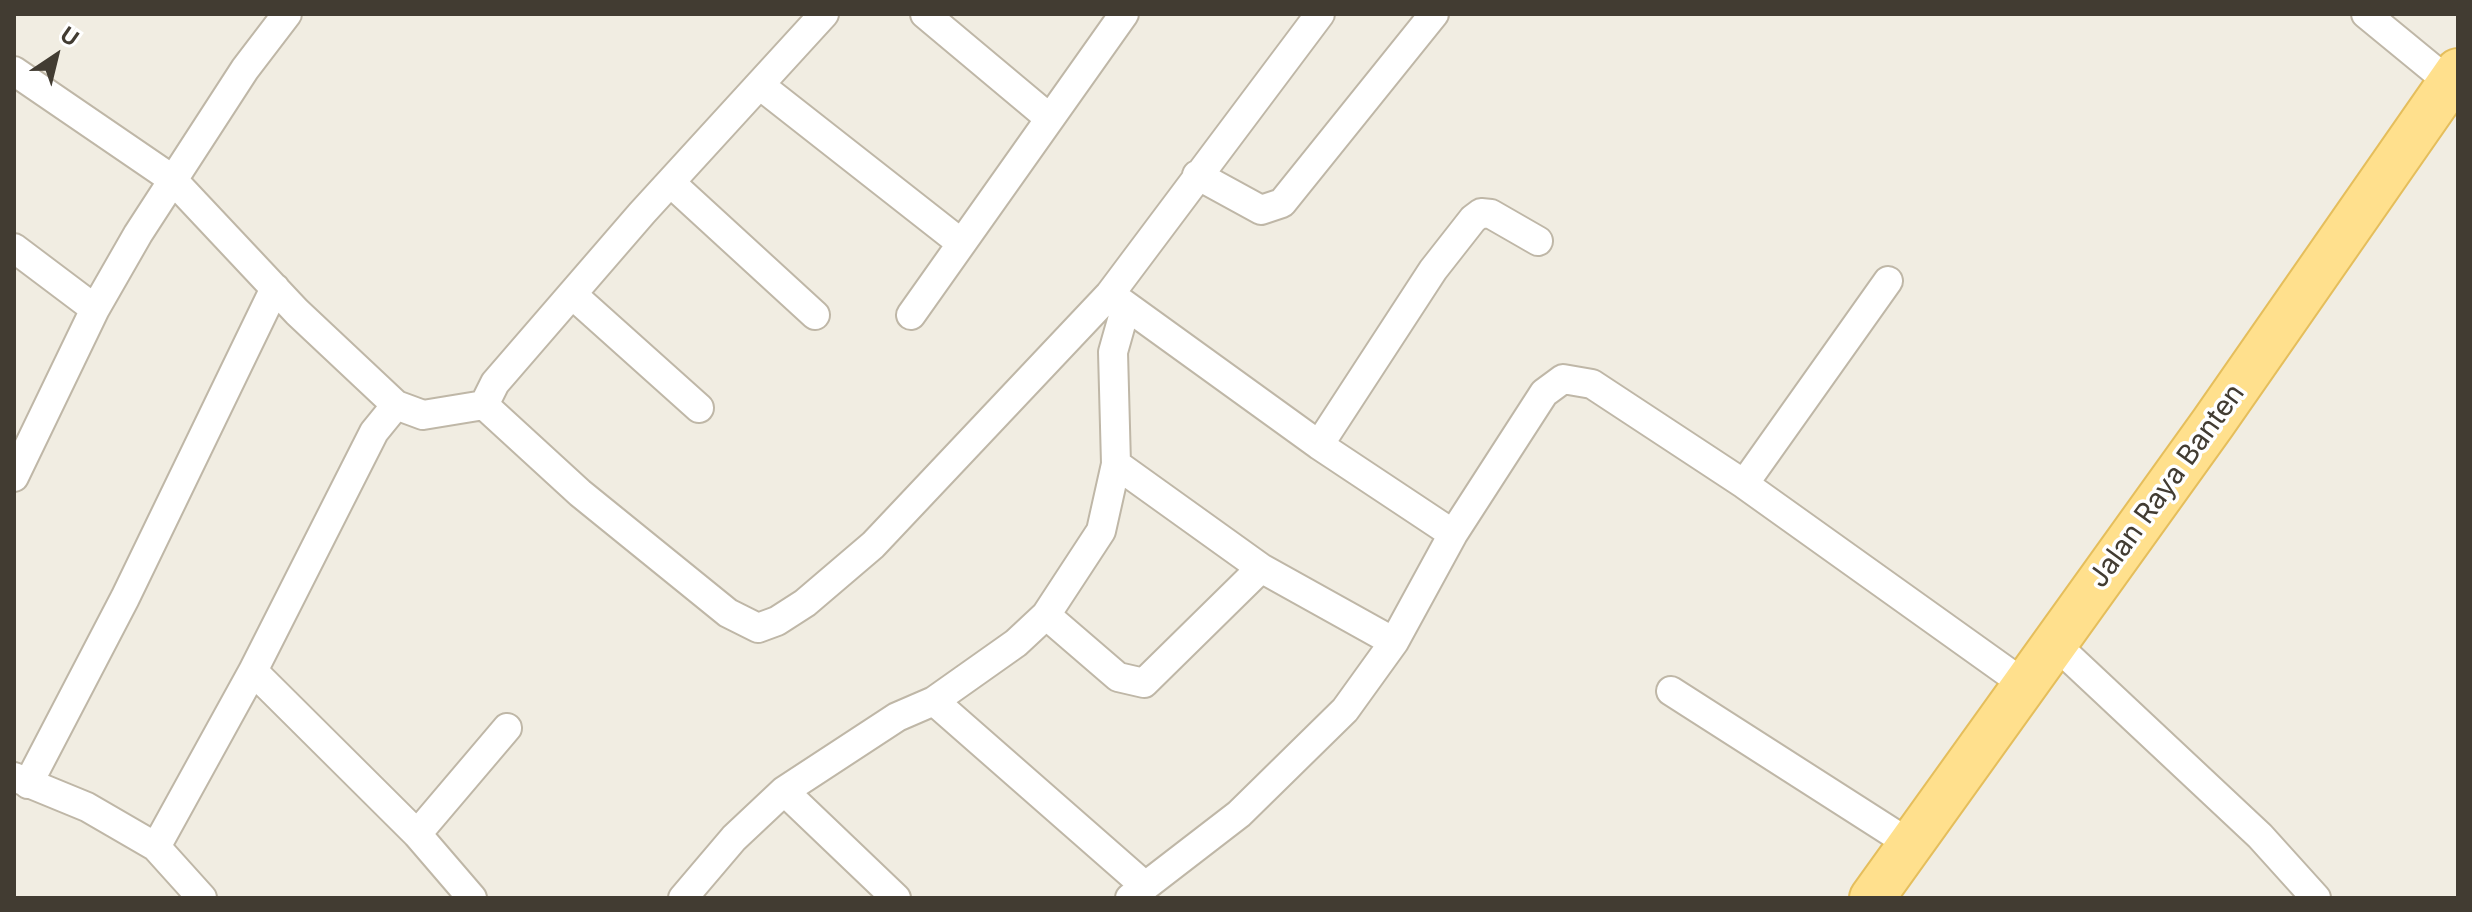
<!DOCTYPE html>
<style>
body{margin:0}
#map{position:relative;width:2472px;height:912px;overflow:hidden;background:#f1ede2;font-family:Inter,sans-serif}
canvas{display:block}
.frame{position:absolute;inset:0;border:16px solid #423c32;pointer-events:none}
.north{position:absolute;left:16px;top:16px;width:80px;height:80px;-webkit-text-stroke:6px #fff;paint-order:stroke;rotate:35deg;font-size:22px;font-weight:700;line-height:32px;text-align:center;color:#423c32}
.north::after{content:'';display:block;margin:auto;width:28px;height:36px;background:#423c32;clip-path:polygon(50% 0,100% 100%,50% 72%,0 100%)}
</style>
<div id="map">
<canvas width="2472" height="912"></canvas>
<div class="frame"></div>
<div class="north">U</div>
</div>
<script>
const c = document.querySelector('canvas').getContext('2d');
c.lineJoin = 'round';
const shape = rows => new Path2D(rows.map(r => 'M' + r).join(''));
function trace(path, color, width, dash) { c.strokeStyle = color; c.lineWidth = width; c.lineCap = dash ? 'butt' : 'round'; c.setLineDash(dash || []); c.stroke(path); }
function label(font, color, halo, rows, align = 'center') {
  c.font = font + ' Inter,sans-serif'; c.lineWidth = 7; c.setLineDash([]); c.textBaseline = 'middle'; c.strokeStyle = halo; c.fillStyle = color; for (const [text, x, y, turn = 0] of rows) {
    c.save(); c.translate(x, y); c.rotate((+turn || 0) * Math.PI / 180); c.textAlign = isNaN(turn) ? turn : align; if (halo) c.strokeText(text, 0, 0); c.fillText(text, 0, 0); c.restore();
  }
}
const minor = shape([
 [925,14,1048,117],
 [2366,14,2450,83],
 [14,71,172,179,297,312,396,405],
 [761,86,961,243],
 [1197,175,1261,210,1282,203,1434,14],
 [671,183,815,315],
 [14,248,95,309],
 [1110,294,1319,445,1453,534],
 [574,296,699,408],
 [1126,306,1113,352,1116,464,1261,568],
 [911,315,1124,14],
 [484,405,580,493,728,613,758,628,777,621,805,603,873,545,1110,294,1320,14],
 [484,405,495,383,642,213,824,14],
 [1319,445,1433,270,1473,219,1481,213,1491,214,1538,241],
 [14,477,95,309,138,234,245,69,287,14],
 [1744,484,1888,281],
 [1046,615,1101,531,1116,464],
 [2054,643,2260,836,2316,898],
 [1671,691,1910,844],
 [934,701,1145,886],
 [14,777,87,807,156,847,202,898],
 [28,784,125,598,275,288],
 [784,791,896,898],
 [417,834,507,728],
 [156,847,253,671],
 [472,898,417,834,253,671,374,432,396,405,423,415,484,405],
 [683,898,734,838,784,791,897,717,934,701,1016,643,1046,615,1118,677,1144,683,1261,568,1394,642],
 [1130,898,1239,814,1345,710,1394,642,1453,534,1544,393,1563,379,1592,384,1744,484,2024,684]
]);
const primary = shape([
 [1872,898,2213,423,2458,71]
]);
trace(minor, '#bfb7a7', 32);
trace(primary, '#e5be5c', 48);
trace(minor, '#fff', 28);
trace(primary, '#ffe08d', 44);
label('28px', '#423c32', '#fff', [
 ["Jalan Raya Banten",2167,486,-54]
]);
</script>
